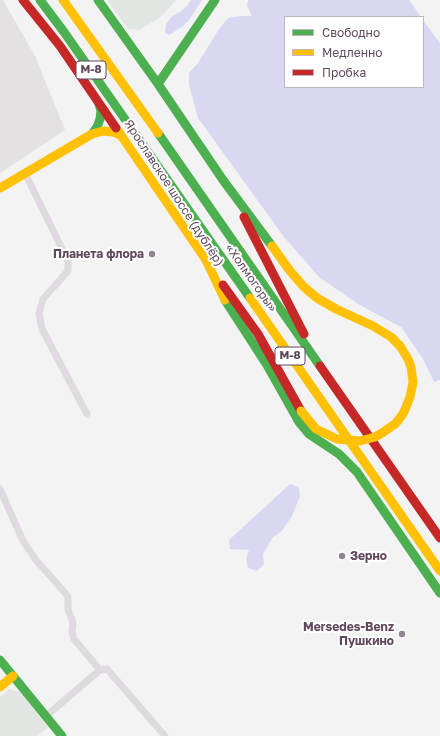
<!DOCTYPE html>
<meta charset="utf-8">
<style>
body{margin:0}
#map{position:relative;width:440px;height:736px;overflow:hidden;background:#f3f3f3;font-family:"Golos Text",sans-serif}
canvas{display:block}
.legend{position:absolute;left:284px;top:16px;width:140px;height:72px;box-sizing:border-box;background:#fff;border:1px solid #bfb6be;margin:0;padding:5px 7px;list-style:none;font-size:12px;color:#60495d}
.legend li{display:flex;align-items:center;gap:8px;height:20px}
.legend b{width:20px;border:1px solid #bfb6be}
</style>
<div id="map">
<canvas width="440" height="736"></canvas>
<ul class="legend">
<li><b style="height:5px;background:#4caf50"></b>Свободно</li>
<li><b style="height:5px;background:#ffc107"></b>Медленно</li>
<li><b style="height:5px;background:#c62828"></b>Пробка</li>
</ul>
</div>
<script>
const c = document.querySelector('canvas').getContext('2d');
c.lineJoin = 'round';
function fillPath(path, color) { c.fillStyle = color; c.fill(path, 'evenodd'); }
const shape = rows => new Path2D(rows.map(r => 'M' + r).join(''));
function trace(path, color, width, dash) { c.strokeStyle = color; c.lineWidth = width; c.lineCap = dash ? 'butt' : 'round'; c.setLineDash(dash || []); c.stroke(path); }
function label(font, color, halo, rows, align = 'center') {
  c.font = font + ' "Golos Text",sans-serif'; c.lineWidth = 4; c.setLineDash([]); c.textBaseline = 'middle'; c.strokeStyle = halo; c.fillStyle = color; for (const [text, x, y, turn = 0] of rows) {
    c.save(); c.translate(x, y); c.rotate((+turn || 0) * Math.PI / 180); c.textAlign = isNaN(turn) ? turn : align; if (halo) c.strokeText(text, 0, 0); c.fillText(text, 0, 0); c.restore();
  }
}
fillPath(shape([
 [107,0,176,0,162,16,140,30,128,29],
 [9,689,20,692,48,727,37,736,0,736,0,697]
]), '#e2e6e3');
fillPath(shape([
 [0,0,3,0,35,56,65,130,0,173]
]), '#e3e1e2');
fillPath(shape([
 [191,0,202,0,189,20,182,27,169,35,165,33,166,24,172,16,180,12,187,6],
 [248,0,409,0,421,17,285,17,285,87,423,87,423,20,440,43,440,380,434,382,423,359,401,327,358,304,319,277,284,237,198,118,189,85,189,73,198,63,219,29,228,18,241,16,252,16,247,6],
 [290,484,299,487,300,496,292,516,281,532,273,537,263,554,264,564,257,571,248,568,246,559,249,550,230,549,229,540]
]), '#d8d8f2');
trace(shape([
 [25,173,68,261,68,271,43,299,39,313,42,329,87,414],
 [0,489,23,541,36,560,66,594,68,597,68,610,73,622,72,632,74,639,100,670],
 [46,716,100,670,107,669,165,736]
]), '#dfdadf', 7);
trace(shape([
 [40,0,64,32,250,298],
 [98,0,158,84,223,180,272,246],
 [158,84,215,0],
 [158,133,320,366],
 [92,134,97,127,100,119,101,111,99,104],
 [225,300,267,365,299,422,309,434,339,454,357,472,440,593],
 [0,660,62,736]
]), '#4caf50', 9);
trace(shape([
 [63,0,158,133],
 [116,128,206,260,225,300],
 [0,188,92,134,103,131,113,132,122,136],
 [272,246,290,271,304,287,317,298,336,309,373,326,391,337,400,346],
 [250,298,440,571],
 [0,687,13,676]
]), '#ffc107', 9);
trace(shape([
 [23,0,60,46,116,128],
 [244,217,304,334],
 [223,285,258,334,301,411],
 [320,366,440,538]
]), '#c62828', 9);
trace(shape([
 [301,411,316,429,337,439,360,441,375,437,382,433,395,424,400,418,404,412,410,397,413,382,411,367,408,359,400,346]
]), '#ffc107', 9);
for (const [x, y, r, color] of [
 [152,254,4,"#938492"],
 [342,556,4,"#938492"],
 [402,634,4,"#938492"]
]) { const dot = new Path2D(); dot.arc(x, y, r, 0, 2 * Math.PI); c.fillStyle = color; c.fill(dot); trace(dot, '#fff', 1.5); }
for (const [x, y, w] of [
 [91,70,30],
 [290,356,30]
]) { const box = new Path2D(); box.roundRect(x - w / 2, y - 9, w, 18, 3); c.fillStyle = '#fff'; c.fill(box); trace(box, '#60495d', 1); }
label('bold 11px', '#60495d', null, [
 ["М-8",91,70],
 ["М-8",290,356]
]);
label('12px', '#60495d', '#fff', [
 ["Ярославское шоссе (дублёр)",174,193,57],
 ["«Холмогоры»",251,278,55]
]);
label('bold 12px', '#60495d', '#fff', [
 ["Планета флора",144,254],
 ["Зерно",350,556,"left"],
 ["Mersedes-Benz",394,627],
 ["Пушкино",394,641]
], 'right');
</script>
